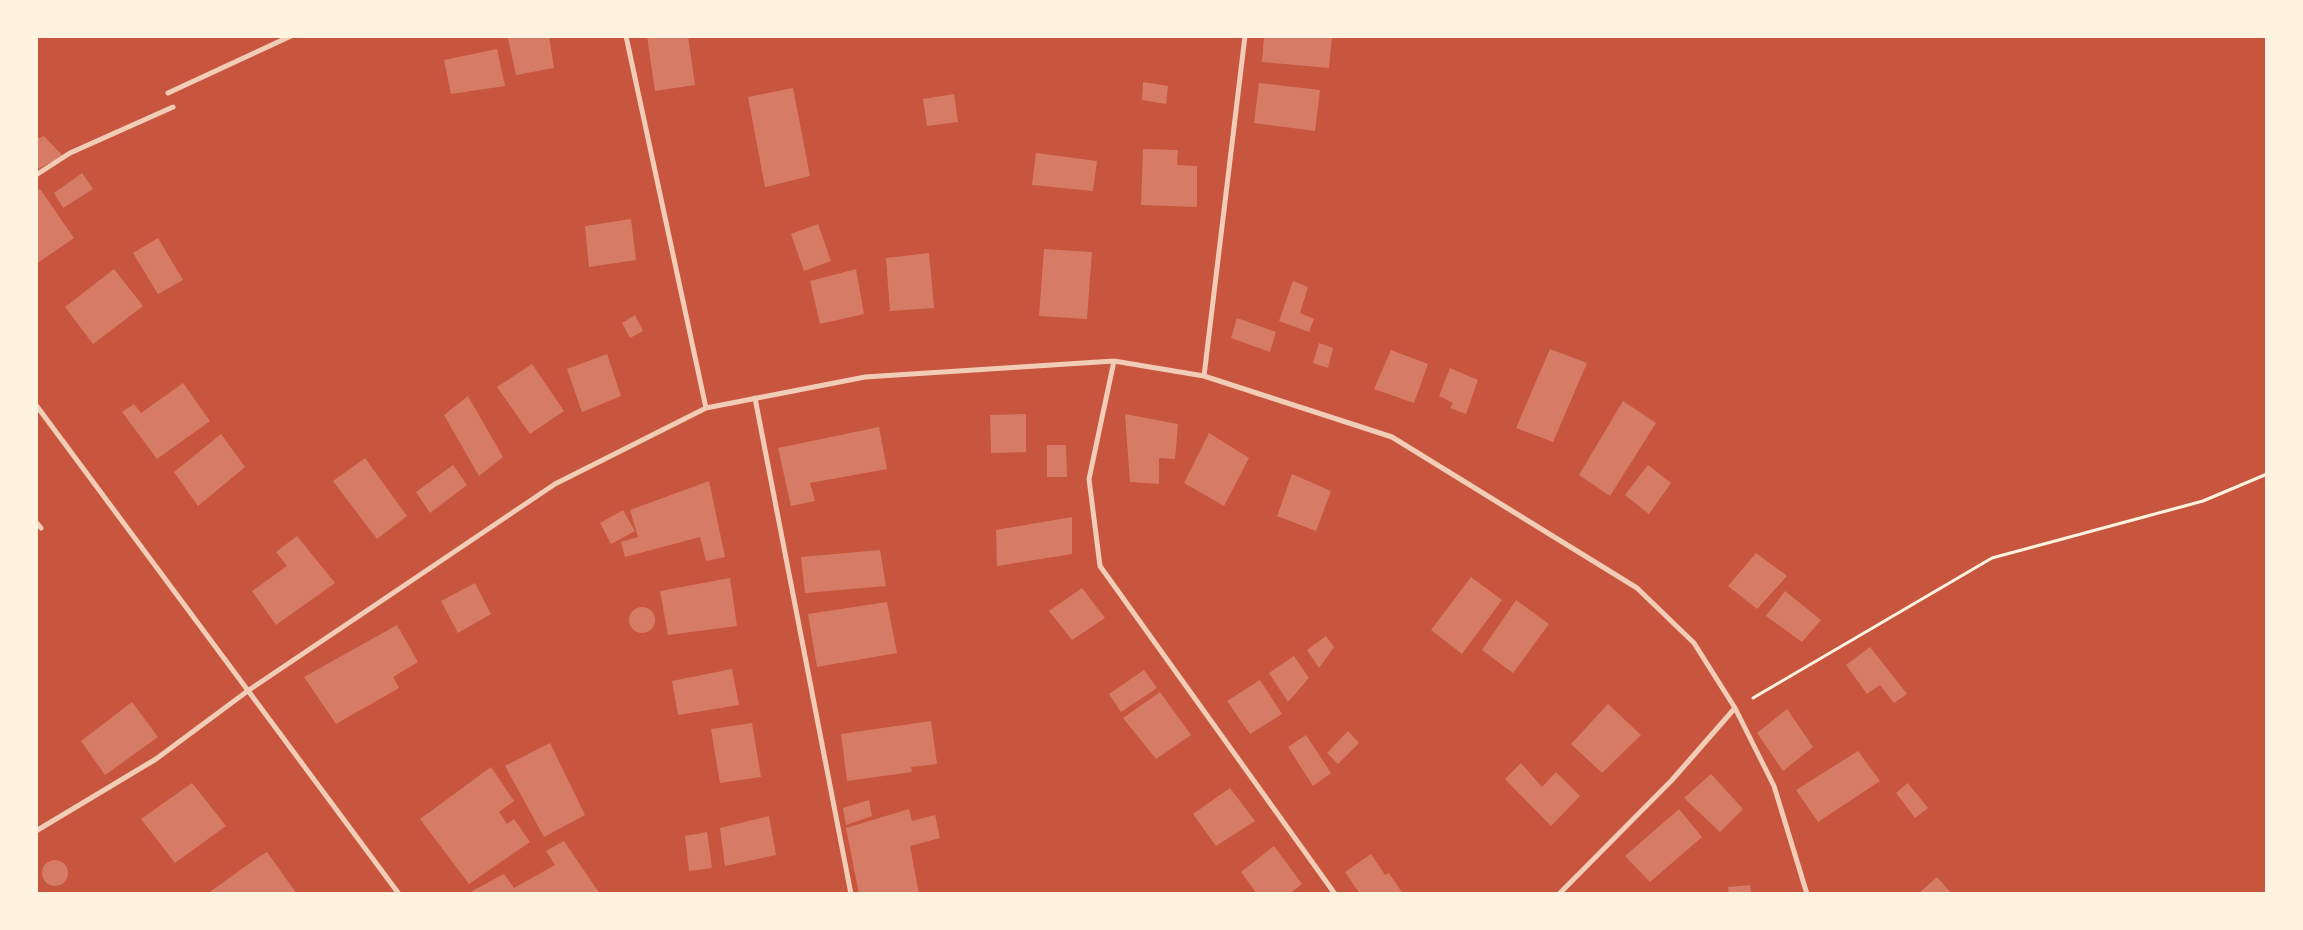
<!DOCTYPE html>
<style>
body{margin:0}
#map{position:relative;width:2303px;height:930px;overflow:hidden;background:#c8553d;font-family:"DejaVu Sans",sans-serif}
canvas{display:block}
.frame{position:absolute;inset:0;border:38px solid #fff3e0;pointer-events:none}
</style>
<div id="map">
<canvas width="2303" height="930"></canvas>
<div class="frame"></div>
</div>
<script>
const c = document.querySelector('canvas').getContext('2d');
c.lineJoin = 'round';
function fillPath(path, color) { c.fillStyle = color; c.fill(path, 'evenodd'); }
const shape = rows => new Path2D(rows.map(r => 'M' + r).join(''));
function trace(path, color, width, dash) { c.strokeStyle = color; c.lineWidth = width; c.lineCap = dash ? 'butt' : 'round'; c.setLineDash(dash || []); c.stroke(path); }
fillPath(shape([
 [516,36,549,36,554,68,516,75,508,38],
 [647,36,688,36,695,85,655,91],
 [1264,36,1332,36,1329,68,1262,62],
 [497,49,505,86,451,94,444,60],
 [1143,82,1168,86,1166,104,1142,100],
 [1259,83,1320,90,1315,131,1254,123],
 [793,88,810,176,765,187,748,97],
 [954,94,958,122,927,126,923,99],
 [44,136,63,156,36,170,36,139],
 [1143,149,1178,150,1177,165,1197,166,1197,207,1141,205],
 [1036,153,1097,161,1093,191,1032,185],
 [82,173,93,189,63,208,54,193],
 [40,189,74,238,36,264,36,191],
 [631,219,636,260,589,267,585,226],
 [818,224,831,261,804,271,791,234],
 [158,238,183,280,158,294,133,253],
 [1044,249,1092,252,1087,319,1039,316],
 [929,253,934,308,890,311,886,258],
 [114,269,143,306,93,344,65,307],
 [856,269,864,314,820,324,810,281],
 [1293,281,1308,287,1300,313,1314,319,1309,332,1279,321],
 [635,315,643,331,630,338,622,323],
 [1237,318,1276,332,1270,352,1231,338],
 [1319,343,1333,348,1328,368,1313,363],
 [1550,349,1587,363,1553,442,1516,428],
 [1391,350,1428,364,1414,403,1374,389],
 [607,354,621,396,582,412,567,369],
 [532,364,564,411,530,434,497,387],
 [1450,368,1478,380,1466,414,1450,408,1453,403,1439,396],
 [183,383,210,421,157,459,122,412,134,404,141,413],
 [468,396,503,457,479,476,444,415],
 [1623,401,1656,423,1610,496,1579,475],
 [1026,414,1026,452,991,453,990,415],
 [1125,414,1178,424,1175,459,1159,458,1159,484,1130,482],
 [879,427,887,469,810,483,815,501,791,506,778,448],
 [1209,433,1249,458,1224,506,1184,483],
 [221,434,245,467,198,506,174,472],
 [1047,445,1066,445,1067,477,1047,477],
 [365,458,407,516,377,539,333,481],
 [453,465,467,485,430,513,416,492],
 [1648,465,1671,483,1649,514,1625,495],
 [1292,474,1331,491,1316,531,1277,516],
 [709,481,725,557,706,561,700,537,625,557,621,542,638,537,630,510],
 [623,510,635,531,611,544,600,523],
 [1072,517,1072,554,997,566,996,530],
 [297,536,335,583,276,625,252,591,287,566,276,552],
 [880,550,886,586,805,593,801,557],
 [1756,553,1787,576,1757,609,1728,586],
 [1471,577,1502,600,1462,654,1431,630],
 [730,578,737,626,668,635,660,591],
 [475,583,491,614,458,633,441,601],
 [1082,588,1105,618,1072,640,1049,611],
 [1785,591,1821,620,1802,642,1766,616],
 [1516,600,1549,624,1513,673,1482,650],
 [887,602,897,653,817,667,808,614],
 '629 620a13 13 0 1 1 26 0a13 13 0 1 1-26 0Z',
 [397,625,418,662,393,677,399,688,336,724,304,677],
 [1326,636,1334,647,1319,668,1307,650],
 [1870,647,1907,694,1894,703,1880,685,1867,694,1846,665],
 [1294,656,1309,678,1288,702,1269,673],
 [732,669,739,705,678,715,672,681],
 [1144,670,1157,688,1121,712,1109,694],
 [1260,680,1282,714,1250,734,1227,701],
 [1160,692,1191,735,1156,759,1123,718],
 [132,702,158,737,105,775,81,741],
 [1608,704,1641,735,1602,773,1571,744],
 [1787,709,1813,747,1783,771,1757,733],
 [931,721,937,764,911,767,912,772,847,781,841,734],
 [752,723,761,777,720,783,711,729],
 [1348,731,1359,743,1338,764,1327,753],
 [1306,735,1331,773,1313,786,1288,747],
 [550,743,585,815,544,837,505,766],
 [1858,751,1880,781,1818,822,1796,790],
 [1521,763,1542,787,1556,772,1580,796,1551,826,1505,779],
 [491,767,514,801,499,812,507,824,514,819,530,842,469,884,420,819],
 [1711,774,1743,809,1720,832,1684,798],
 [192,783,226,826,175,863,141,819],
 [1908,783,1928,808,1915,818,1896,793],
 [1230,788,1255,821,1216,846,1193,814],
 [869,800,872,816,846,825,843,808],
 [909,809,912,821,935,815,940,838,910,846,919,894,859,894,846,828],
 [1679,809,1702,837,1650,882,1625,856],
 [769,816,776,855,725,866,720,828],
 [707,832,712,868,689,871,685,836],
 [564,841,600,894,474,894,472,891,504,874,514,888,555,865,546,851],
 [1274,846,1302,884,1289,894,1257,894,1241,872],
 [267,852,297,894,207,894,257,858],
 [1371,854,1385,875,1389,873,1403,894,1360,894,1345,872],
 '42 873a13 13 0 1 1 26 0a13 13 0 1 1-26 0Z',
 [1937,877,1952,894,1918,894],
 [1750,885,1751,894,1729,894,1728,887]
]), '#d67c66');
trace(shape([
 [1753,698,1992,558,2203,501,2267,474]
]), '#fff3e0', 3);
trace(shape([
 [626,36,706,408],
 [168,93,291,36],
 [36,175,70,153,173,107],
 [1114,361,1089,479,1100,566,1335,894],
 [1204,376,1245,36],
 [755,398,851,894],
 [36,405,399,894],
 [36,522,41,528],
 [36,831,156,759,249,690,555,484,706,408,865,377,1114,361,1204,376,1392,437,1637,588,1694,643,1735,708,1774,786,1807,894],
 [1559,894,1672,780,1735,708]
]), '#f1ccb7', 5);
</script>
